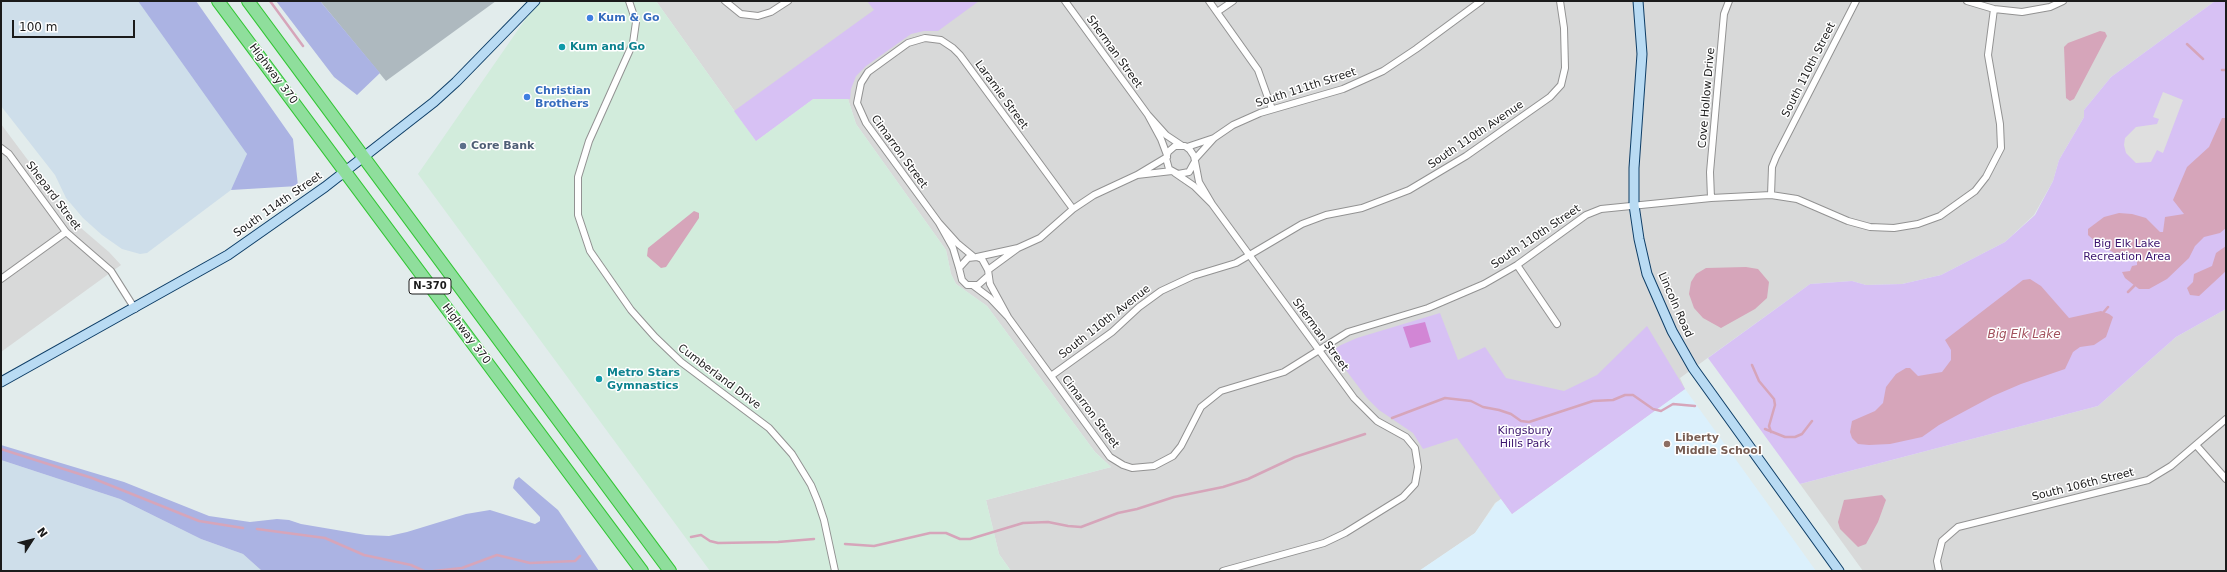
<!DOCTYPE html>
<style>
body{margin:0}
#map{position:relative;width:2227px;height:572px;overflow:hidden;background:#e2ecec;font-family:"DejaVu Sans",sans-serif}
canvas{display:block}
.frame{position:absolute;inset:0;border:2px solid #1b1b1b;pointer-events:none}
.north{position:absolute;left:12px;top:520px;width:40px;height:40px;-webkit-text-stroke:3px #fff;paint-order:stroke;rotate:54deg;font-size:11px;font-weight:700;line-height:16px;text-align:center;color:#1b1b1b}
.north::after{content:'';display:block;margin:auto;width:14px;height:18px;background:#1b1b1b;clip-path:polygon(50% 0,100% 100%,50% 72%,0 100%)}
.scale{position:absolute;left:12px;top:20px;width:123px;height:18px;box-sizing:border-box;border:2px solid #1b1b1b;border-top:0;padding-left:5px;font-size:12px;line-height:14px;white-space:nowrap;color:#1b1b1b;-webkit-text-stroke:3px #fff;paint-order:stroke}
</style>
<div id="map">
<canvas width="2227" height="572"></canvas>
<div class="frame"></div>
<div class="north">N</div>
<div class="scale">100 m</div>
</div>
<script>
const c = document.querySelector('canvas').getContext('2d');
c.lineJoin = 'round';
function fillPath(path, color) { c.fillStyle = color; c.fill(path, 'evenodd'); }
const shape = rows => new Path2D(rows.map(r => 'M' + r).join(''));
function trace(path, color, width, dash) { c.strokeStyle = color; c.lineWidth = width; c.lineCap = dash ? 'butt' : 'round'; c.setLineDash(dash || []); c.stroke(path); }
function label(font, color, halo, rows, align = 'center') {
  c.font = font + ' "DejaVu Sans",sans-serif'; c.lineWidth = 3; c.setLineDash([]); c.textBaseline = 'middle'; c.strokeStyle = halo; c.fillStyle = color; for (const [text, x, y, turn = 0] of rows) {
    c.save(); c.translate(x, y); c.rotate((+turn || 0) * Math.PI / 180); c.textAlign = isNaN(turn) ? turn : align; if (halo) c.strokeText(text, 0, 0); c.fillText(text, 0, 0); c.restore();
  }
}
fillPath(shape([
 [656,1,2215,1,2111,77,2084,110,2084,117,2059,160,2053,181,2034,215,2005,242,1941,275,1902,284,1866,285,1852,281,1810,284,1680,378,1685,389,1512,514,1501,499,1495,503,1475,533,1419,571,1011,571,999,554,986,500,1111,467,1095,452,987,306,956,284,951,274,946,250,856,124,848,99,813,99,756,141],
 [1,124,74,222,109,252,121,265,1,352],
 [2226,309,2226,571,1863,571,1800,484,2098,406,2176,337]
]), '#d8d9d9');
fillPath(shape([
 [538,1,656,1,756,141,813,99,848,99,856,124,946,250,951,274,956,284,987,306,1095,452,1111,467,986,500,999,554,1011,571,710,571,418,174]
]), '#d2ecdc');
fillPath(shape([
 [1685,389,1816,571,1419,571,1475,533,1496,503,1501,499,1512,514]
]), '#dbf0fc');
fillPath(shape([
 [320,1,496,1,386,81]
]), '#aeb9bf');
fillPath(shape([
 [1,1,139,1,246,150,248,161,238,182,231,190,147,253,140,254,122,249,102,235,83,218,66,198,55,175,1,106],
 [1,460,120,499,201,539,243,554,262,571,1,571]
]), '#cedeea');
fillPath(shape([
 [138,1,196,1,293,139,298,186,231,190,247,154],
 [276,1,320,1,380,73,357,95,334,77],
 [1,445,124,482,209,516,250,522,277,519,289,520,301,524,366,535,389,536,407,532,466,514,490,510,535,524,540,521,540,517,513,488,515,480,519,477,558,510,599,571,262,571,243,554,201,539,120,499,1,460]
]), '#abb3e3');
fillPath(shape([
 [867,1,979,1,938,31,924,31,911,34,866,66,856,76,851,89,850,99,813,99,756,141,734,111,874,10],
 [2215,1,2226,1,2226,309,2176,337,2098,406,1800,484,1708,358,1810,284,1852,281,1866,285,1902,284,1941,275,2005,242,2035,215,2053,181,2059,160,2084,117,2084,110,2111,77],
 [1440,313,1458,360,1485,347,1506,378,1564,391,1597,375,1647,326,1685,389,1512,514,1457,438,1423,449,1413,433,1379,410,1367,398,1333,353,1333,350,1341,345,1357,338]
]), '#d7c1f4');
fillPath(shape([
 [1425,322,1431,342,1410,348,1403,327]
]), '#d286d5');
fillPath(shape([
 [2163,92,2183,100,2163,153,2157,150,2151,162,2136,163,2126,153,2124,145,2125,138,2136,127,2157,124,2159,119,2153,117]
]), '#dfdfdf');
fillPath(shape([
 [2100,31,2105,32,2107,36,2074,99,2070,101,2066,98,2064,47,2068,43],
 [2222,118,2226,118,2226,228,2220,233,2204,237,2195,246,2189,258,2167,279,2149,289,2139,289,2125,278,2122,272,2130,271,2132,266,2137,265,2137,261,2116,254,2097,243,2088,235,2088,229,2104,217,2119,213,2132,214,2146,218,2160,232,2163,232,2165,217,2184,214,2173,200,2187,167,2209,147],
 [694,211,699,213,699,218,666,267,661,268,647,256,648,248],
 [2226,246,2226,271,2199,296,2190,295,2187,288,2193,282,2194,274,2212,266,2216,253],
 [1746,267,1758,269,1769,282,1767,298,1755,309,1721,328,1703,318,1694,308,1689,294,1691,282,1696,274,1706,268],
 [2030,279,2041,286,2069,318,2101,311,2109,314,2113,317,2106,337,2094,345,2080,347,2073,352,2065,369,2021,384,1993,396,1939,425,1922,437,1890,444,1869,445,1858,444,1852,438,1850,432,1852,421,1875,411,1883,403,1886,387,1896,374,1906,368,1910,368,1918,376,1942,372,1951,360,1951,350,1945,340,2023,280],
 [1882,495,1886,500,1878,522,1866,544,1858,547,1840,529,1838,522,1844,500]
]), '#d6a5ba');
trace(shape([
 [270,1,303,46],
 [2187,44,2203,59],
 [2222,70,2226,70],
 [2128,292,2136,284],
 [2102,314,2108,307],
 [1752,365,1759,381,1774,399,1775,405,1769,426,1771,432],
 [1392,418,1445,398,1471,401,1483,407,1499,410,1511,414,1521,421,1529,422,1593,401,1613,400,1625,395,1633,395,1653,409,1661,411,1673,404,1695,406],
 [1765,429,1785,437,1795,437,1802,434,1812,421],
 [1,449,92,478,199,521,243,528],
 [257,529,325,538,364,555,411,565,424,571],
 [691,537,701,535,710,541,718,543,778,542,814,539],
 [845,544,874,546,930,533,946,533,960,539,970,539,1023,523,1048,522,1068,526,1081,527,1118,513,1137,509,1174,497,1223,487,1248,479,1295,457,1365,434],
 [434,571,462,568,497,555,530,563,575,561,580,556]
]), '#d6a5ba', 2.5);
const street = shape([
 [629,1,636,22,633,43,589,141,578,177,578,215,590,251,631,310,655,337,681,362,769,428,792,454,811,485,818,502,824,520,835,571],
 [725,1,741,14,758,16,771,12,788,1],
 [1065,1,1148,115],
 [1209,1,1258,70,1272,109],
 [1967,1,1994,9,2022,12,2050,7,2063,1],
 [1217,12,1233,1],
 [1214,138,1233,125,1260,113,1343,89,1383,71,1416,49,1481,1],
 [1187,147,1214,138,1195,159],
 [1,148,9,154,66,232,111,271,135,309],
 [1167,155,1161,139,1148,115,1166,135,1181,145],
 [1167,157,1137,175,1172,171],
 [1175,173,1194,186,1212,204,1199,182,1194,156,1190,150,1185,146,1175,146,1168,152,1166,158,1169,169,1178,174,1189,172,1194,163],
 [1771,195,1772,167,1776,157,1856,1],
 [1711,198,1710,172,1723,25,1724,14,1729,1],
 [1212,204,1354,398,1377,421,1406,437,1415,448,1418,467,1415,484,1403,497,1345,533,1324,543,1223,571],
 [939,223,866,123,857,103,861,83,868,72,908,43,925,38,941,40,953,48,960,55,1073,209],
 [1018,248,1040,238,1073,209,1094,195,1137,175],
 [977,257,1018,248,988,270],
 [1517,265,1557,324],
 [959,268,953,248,939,223,957,243,974,257],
 [1,279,66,232],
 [974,286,990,298,1008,317,990,284,988,270,982,259,977,257,968,258,959,268,962,280,967,285,978,285,988,276],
 [1008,317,1110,457,1123,465,1132,468,1154,466,1173,456,1181,446,1201,407,1221,391,1284,372,1348,332,1428,308,1484,284,1517,265,1586,215,1601,209,1711,198,1771,195,1797,199,1848,221,1870,227,1894,228,1918,224,1940,216,1975,191,1986,177,2001,148,2000,124,1988,55,1994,9],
 [1051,376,1112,332,1139,307,1161,291,1193,276,1236,263,1302,224,1326,215,1362,208,1409,190,1466,156,1550,97,1561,85,1565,68,1564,28,1560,1],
 [2196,445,2226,479],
 [1939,571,1937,561,1942,541,1958,527,2148,480,2171,466,2226,419]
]);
const secondary = shape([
 [1638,1,1642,54,1634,168,1634,205,1639,239,1647,274,1672,331,1693,368,1839,571],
 [1,382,228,255,325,187,434,102,456,82,535,1]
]);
const highway = shape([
 [218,1,642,571],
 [248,1,670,571]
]);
trace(street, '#929292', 8);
trace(secondary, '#0e3e67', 11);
trace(highway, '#32c634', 14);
trace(street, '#fff', 6);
trace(secondary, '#b9dbf3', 9);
trace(highway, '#8fde9c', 12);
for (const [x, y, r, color] of [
 [590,18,4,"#3f7fe0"],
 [562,47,4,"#0f9aa8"],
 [527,97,4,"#3f7fe0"],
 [463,146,4,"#5c6f8a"],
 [599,379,4,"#0f9aa8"],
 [1667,444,4,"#8d6e63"]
]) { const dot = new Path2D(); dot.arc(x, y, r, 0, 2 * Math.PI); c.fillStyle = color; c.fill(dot); trace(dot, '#fff', 1.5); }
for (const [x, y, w] of [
 [430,286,42]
]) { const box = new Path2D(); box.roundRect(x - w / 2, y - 8, w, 16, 3); c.fillStyle = '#fff'; c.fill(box); trace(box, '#1b1b1b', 1); }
label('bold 10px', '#1b1b1b', null, [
 ["N-370",430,286]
]);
label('bold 11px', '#366cbe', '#fff', [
 ["Kum & Go",598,18],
 ["Christian",535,91],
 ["Brothers",535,104]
], 'left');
label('bold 11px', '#0d838f', '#fff', [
 ["Kum and Go",570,47],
 ["Metro Stars",607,373],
 ["Gymnastics",607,386]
], 'left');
label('11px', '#1b1b1b', '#fff', [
 ["Sherman Street",1114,52,54],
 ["South 110th Street",1809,70,-63],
 ["Highway 370",273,74,53],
 ["South 111th Street",1306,88,-18],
 ["Laramie Street",1001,95,54],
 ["Cove Hollow Drive",1707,98,-85],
 ["South 110th Avenue",1476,135,-34],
 ["Cimarron Street",899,152,54],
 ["Shepard Street",53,196,53],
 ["South 114th Street",278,205,-35],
 ["South 110th Street",1536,237,-34],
 ["Lincoln Road",1675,305,66],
 ["South 110th Avenue",1105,322,-38],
 ["Highway 370",466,334,53],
 ["Sherman Street",1320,335,54],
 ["Cumberland Drive",719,377,37],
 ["Cimarron Street",1090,412,53],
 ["South 106th Street",2083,485,-14]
]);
label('bold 11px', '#4e5e75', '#fff', [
 ["Core Bank",471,146]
], 'left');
label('11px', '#3b146e', '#fff', [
 ["Big Elk Lake",2127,244],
 ["Recreation Area",2127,257],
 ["Kingsbury",1525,431],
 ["Hills Park",1525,444]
]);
label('bold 11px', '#785e54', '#fff', [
 ["Liberty",1675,438],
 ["Middle School",1675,451]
], 'left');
label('italic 12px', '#a2515d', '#fff', [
 ["Big Elk Lake",2024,335]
]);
</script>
